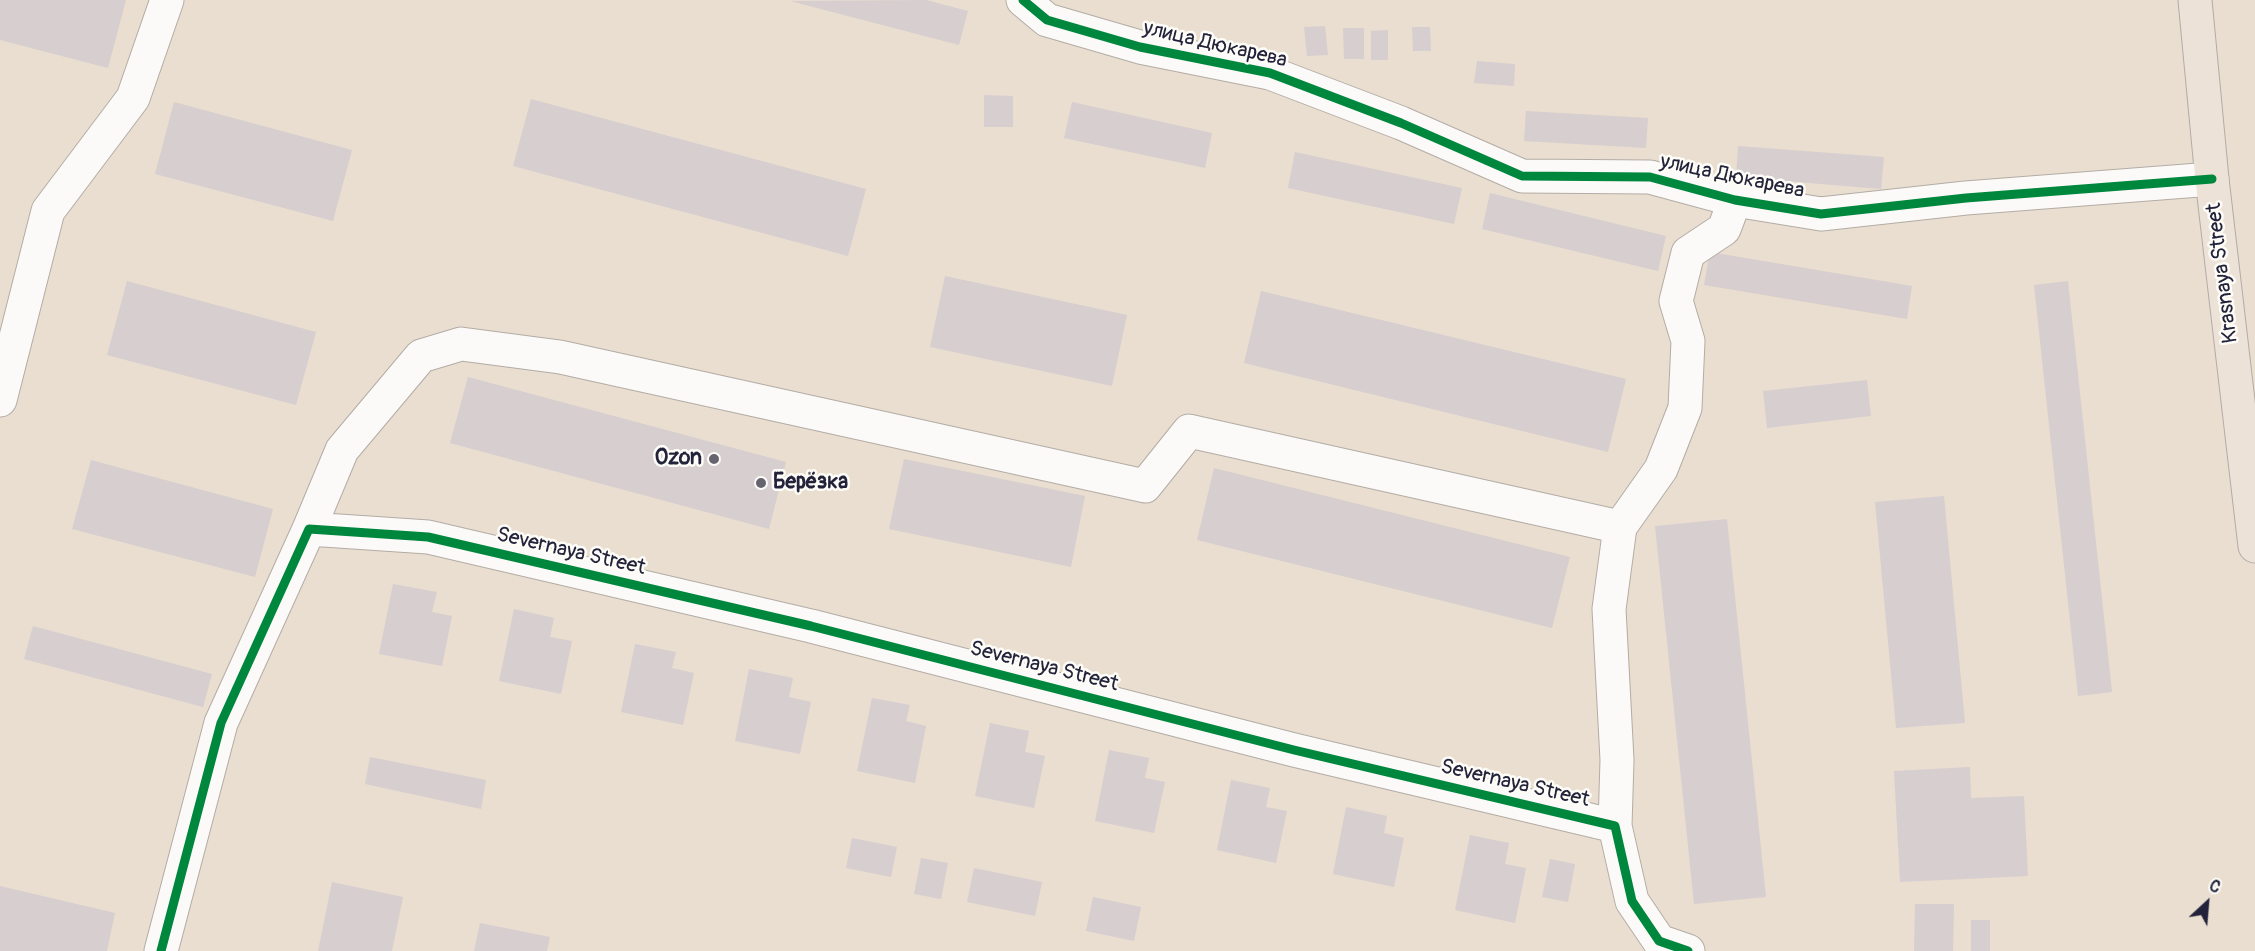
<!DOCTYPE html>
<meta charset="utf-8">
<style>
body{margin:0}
#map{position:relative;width:2255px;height:951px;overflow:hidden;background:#e9decf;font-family:Pangolin,sans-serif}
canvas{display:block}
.north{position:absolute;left:2177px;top:873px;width:60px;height:60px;-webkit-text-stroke:4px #fdfcf7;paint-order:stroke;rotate:26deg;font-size:16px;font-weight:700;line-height:24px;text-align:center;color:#22223b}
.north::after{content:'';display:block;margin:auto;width:21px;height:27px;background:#22223b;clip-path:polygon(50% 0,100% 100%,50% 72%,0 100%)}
</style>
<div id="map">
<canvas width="2255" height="951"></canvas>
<div class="north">С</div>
</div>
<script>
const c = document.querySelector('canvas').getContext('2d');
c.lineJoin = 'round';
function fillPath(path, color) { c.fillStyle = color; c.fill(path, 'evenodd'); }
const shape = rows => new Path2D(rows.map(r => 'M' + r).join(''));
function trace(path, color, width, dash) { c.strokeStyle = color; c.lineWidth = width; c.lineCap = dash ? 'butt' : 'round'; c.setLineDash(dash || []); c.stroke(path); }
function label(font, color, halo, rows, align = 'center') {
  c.font = font + ' Pangolin,sans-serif'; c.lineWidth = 5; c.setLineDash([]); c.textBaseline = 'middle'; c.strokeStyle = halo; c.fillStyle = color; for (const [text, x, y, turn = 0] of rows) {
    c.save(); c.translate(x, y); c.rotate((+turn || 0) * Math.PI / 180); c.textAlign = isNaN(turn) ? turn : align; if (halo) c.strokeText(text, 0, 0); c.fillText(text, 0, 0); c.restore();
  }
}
fillPath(shape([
 [0,0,126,0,108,68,0,40],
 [926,0,968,11,959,45,790,1],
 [1325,26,1328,55,1307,56,1304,27],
 [1412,27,1430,27,1431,51,1413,51],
 [1343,28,1364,28,1364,59,1344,59],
 [1388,30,1388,60,1371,60,1371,31],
 [1477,61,1515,64,1514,86,1474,83],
 [984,95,1013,96,1013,127,984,127],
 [531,99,866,189,848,256,513,166],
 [174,102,352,150,333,221,155,174],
 [1072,102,1212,133,1205,168,1064,138],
 [1526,111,1648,118,1646,148,1524,141],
 [1738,146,1884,157,1881,189,1736,177],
 [1295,152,1462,188,1454,224,1288,188],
 [1490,193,1666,236,1658,271,1482,229],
 [1710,252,1912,286,1907,319,1704,285],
 [945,276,1127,315,1112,386,930,347],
 [127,281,316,332,296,405,107,355],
 [2068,281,2112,692,2078,696,2034,285],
 [1261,291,1626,379,1608,452,1244,363],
 [468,377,786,462,769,529,450,443],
 [1867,380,1871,416,1767,428,1763,391],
 [904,459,1085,496,1071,567,889,529],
 [91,460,273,509,255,577,72,529],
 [1214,468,1570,557,1552,628,1197,540],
 [1944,496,1965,723,1896,728,1875,502],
 [1727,519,1766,897,1694,904,1655,526],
 [393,584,437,592,432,612,452,616,442,666,379,654],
 [514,609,554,618,550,637,572,641,561,694,499,681],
 [33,626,212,674,203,707,24,659],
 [635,644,676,652,672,668,694,673,683,725,621,712],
 [749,669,793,678,789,697,811,702,800,754,735,741],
 [872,698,910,705,906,721,926,726,915,783,857,771],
 [990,723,1029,731,1025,752,1045,756,1034,808,975,796],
 [1109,750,1149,758,1145,778,1165,782,1154,833,1095,821],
 [370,757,486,780,481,809,365,784],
 [1970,767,1971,798,2024,796,2028,876,1900,882,1894,771],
 [1231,780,1270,788,1266,807,1287,811,1276,863,1217,850],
 [1346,807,1387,816,1384,833,1404,838,1394,887,1333,874],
 [1470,835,1509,843,1505,864,1526,868,1515,923,1455,910],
 [852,838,897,847,891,877,846,868],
 [921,858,948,863,941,899,914,894],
 [1550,859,1575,864,1568,902,1542,897],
 [974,868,1042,882,1035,916,967,902],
 [332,882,403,897,392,951,318,951],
 [0,886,115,913,107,951,0,951],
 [1093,897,1141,907,1134,941,1086,931],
 [1915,904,1954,904,1953,951,1914,951],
 [1971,920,1990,920,1990,951,1971,951],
 [480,923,550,937,547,951,474,951]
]), '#d7ced0');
const minor = shape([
 [1023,0,1047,20,1140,47,1270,73,1401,123,1522,176,1650,177,1735,200,1821,214,1966,198,2212,179],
 [0,400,48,211,133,98,167,0],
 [1620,527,1609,609,1617,760,1615,826,1632,901,1659,941,1688,951],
 [309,529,428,537,811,626,1294,750,1615,826],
 [161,951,221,723,309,529,342,450,421,356,461,344,560,357,1145,486,1189,431,1620,527,1661,469,1685,408,1688,341,1676,301,1688,253,1724,229,1735,200]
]);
const major = shape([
 [2195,0,2212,179,2255,546]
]);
trace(minor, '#b3aca6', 35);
trace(major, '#b3aca6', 35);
trace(minor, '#fcfaf8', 33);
trace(major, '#ece2d7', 33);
trace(shape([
 [1023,0,1047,20,1140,47,1270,73,1401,123,1522,176,1650,177,1735,200,1821,214,1966,198,2212,179],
 [161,951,221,723,309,529,428,537,811,626,1294,750,1615,826,1632,901,1659,941,1688,951]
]), '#00873e', 9);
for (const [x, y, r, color] of [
 [714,459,6,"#68646f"],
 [761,483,6,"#68646f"]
]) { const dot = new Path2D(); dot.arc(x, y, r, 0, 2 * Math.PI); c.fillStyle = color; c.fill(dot); trace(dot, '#fdfcf7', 2); }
label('21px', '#22223b', '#fdfcf7', [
 ["улица Дюкарева",1215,45,13],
 ["улица Дюкарева",1732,177,12],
 ["Krasnaya Street",2223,273,-97],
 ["Severnaya Street",571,552,13],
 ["Severnaya Street",1044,667,14],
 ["Severnaya Street",1515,784,13]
]);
label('bold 21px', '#22223b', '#fdfcf7', [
 ["Ozon",702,459],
 ["Берёзка",773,483,"left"]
], 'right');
</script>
